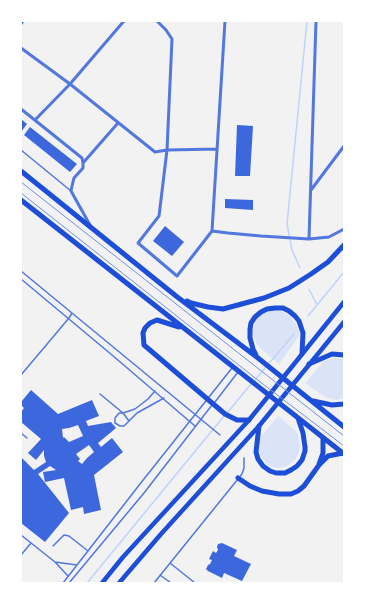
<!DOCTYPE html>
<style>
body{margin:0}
#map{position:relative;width:365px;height:604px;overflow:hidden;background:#f2f2f2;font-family:Ubuntu,sans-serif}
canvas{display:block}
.frame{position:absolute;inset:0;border:22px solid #fff;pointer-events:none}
</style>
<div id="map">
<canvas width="365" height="604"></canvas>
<div class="frame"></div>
</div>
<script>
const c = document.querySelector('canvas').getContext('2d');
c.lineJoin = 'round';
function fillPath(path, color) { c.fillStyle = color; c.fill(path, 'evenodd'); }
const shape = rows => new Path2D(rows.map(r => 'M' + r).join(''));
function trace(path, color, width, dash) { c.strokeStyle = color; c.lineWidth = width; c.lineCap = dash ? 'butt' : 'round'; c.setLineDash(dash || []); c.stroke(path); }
fillPath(shape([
 [273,310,281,311,289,315,296,324,299,332,299,336,279,364,260,348,256,343,253,334,253,328,257,319,264,313],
 [334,358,344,359,344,398,336,400,325,397,305,383,324,361],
 [278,416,294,429,298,435,300,446,299,452,295,460,287,466,280,468,273,467,267,464,261,457,259,451,260,439,262,435]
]), '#dbe4f7');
trace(shape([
 [300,268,292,250,287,224,307,21],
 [309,289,317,305],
 [308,316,344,272],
 [254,381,294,334],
 [227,413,251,384],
 [87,583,224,416]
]), '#bfd3fe', 1.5);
fillPath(shape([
 [21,119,27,124,21,132],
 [237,125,253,126,250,176,235,176],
 [30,127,77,164,70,172,24,135],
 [225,199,253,200,253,210,225,208],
 [165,226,184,242,172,256,153,241],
 [31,390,58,414,92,400,99,416,86,421,88,426,111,422,116,428,98,443,101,447,112,438,123,452,94,475,101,510,84,514,83,507,71,510,64,478,45,482,43,472,56,470,50,466,38,474,69,513,45,542,21,523,21,457,34,470,46,462,44,456,44,450,36,460,28,453,41,439,21,422,21,412,24,408,21,405,21,402],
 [78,425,83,436,69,442,64,437,63,438,62,429,69,428],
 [89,445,94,452,87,458,82,464,78,461,80,459,76,454],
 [222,543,237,550,234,556,251,564,242,581,224,573,222,578,208,571,206,569,208,565,210,564,212,560,209,559,213,551,216,553,218,550,217,547,218,544]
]), '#3d67dc');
trace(shape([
 [21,150,71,191],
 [21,271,220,435],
 [21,279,112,355,195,426],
 [21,375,69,318,72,313],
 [155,391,148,399,135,409,123,413,119,413,115,418,115,423,120,426,124,426,137,413,164,398],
 [100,394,123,413,129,421],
 [215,402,238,372],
 [21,433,27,438],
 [21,535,55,562,68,576],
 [53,546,64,535,69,536,88,551],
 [21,555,31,543],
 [55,562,77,565],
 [170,563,195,583],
 [160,575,171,583],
 [63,583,140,484,232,368],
 [69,583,144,493,212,405],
 [154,583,242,474,244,468,244,458]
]), '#5277de', 1.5);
trace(shape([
 [124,21,70,84,155,152,167,150,159,216,138,243,177,276,212,231,225,21],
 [157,21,166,30,172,39,167,150,217,149],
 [21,24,23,21],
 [21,48,70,84,35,120],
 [21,109,82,158,83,163,83,168,74,178,72,186,71,191,90,225],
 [83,163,118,123],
 [311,190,344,146],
 [212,231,228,233,261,236,309,239,316,21],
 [309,239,329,237,344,229]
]), '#5277de', 3);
trace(shape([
 [102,583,123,557,249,420,344,302],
 [119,583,161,534,259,426,344,322]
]), '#1d4ed8', 4.5);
trace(shape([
 [21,171,176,296,258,358,344,427],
 [21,200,344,454],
 [187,301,191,303,208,307,223,309,264,298,289,288,311,274,328,262,344,245],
 [179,327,157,320,150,323,145,328,143,333,144,345,225,414,237,420,249,420],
 [256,355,253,349,250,338,250,329,251,323,255,317,261,312,267,309,275,308,283,308,289,311,295,316,299,321,303,333,302,354],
 [309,364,332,354,344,355],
 [313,401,332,405,344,404],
 [259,426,256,452,258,459,263,466,270,471,276,473,285,473,291,470,297,466,302,460,305,451,305,447,303,433,298,418],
 [319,464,323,453,323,438],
 [238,478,250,486,262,491,279,494,291,494,298,491,304,486,319,465,328,456,343,453]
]), '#1d4ed8', 5);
trace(shape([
 [21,182,344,436],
 [21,193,259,381,344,446]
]), '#7290e2', 1);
</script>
